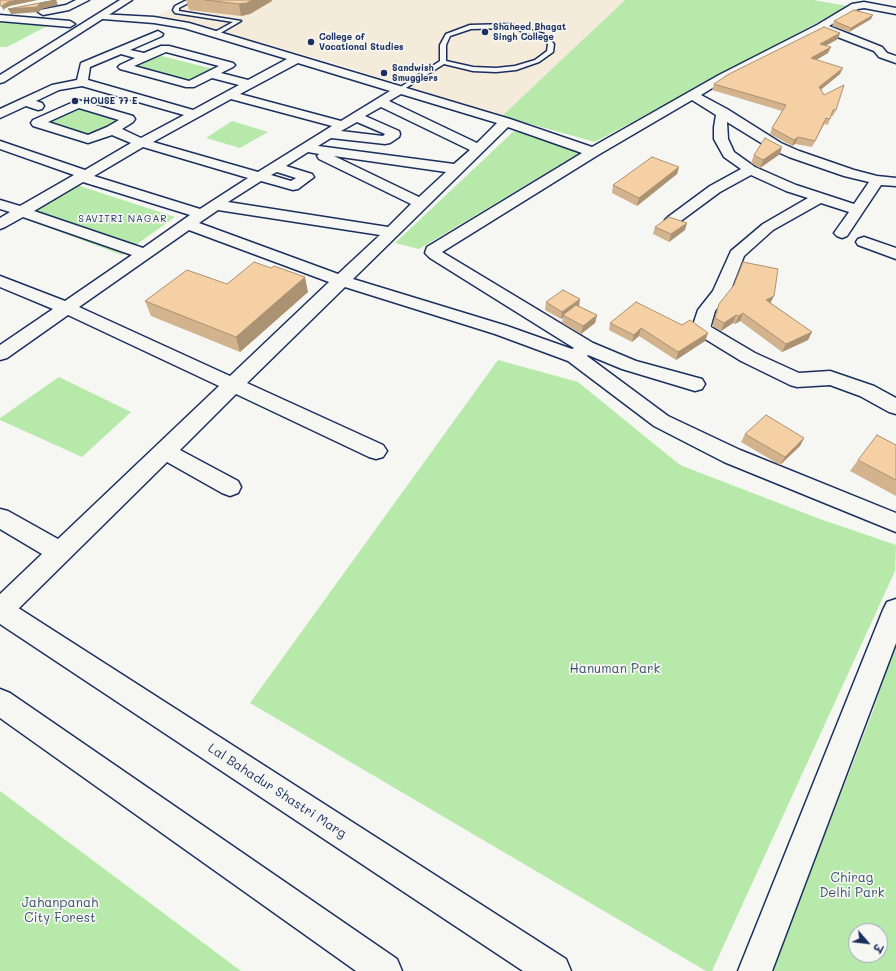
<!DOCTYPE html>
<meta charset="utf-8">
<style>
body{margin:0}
#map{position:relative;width:896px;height:971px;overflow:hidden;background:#f6f6f2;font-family:Mali,"Playpen Sans Deva",sans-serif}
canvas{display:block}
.north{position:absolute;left:848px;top:923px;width:40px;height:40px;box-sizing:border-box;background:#f6f6f2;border:1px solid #9ea6b7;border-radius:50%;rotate:118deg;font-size:11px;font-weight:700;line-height:16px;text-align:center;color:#1b2f5e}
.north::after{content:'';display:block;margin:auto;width:14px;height:18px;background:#1b2f5e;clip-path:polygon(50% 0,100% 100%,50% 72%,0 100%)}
</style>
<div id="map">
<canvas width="896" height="971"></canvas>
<div class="north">उ</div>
</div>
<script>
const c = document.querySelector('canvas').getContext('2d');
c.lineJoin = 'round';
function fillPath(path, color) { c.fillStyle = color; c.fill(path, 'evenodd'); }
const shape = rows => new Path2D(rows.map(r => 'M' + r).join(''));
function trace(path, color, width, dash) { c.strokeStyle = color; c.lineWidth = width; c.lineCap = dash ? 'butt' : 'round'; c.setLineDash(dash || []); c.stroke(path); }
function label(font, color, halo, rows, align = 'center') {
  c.font = font + ' Mali,sans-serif'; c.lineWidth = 3.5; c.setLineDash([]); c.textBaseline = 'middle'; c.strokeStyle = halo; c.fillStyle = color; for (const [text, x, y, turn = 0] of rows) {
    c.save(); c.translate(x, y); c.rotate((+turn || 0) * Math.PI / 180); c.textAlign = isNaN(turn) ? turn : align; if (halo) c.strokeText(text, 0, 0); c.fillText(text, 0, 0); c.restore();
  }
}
fillPath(shape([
 [188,0,625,0,502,116,333,63,186,22,155,17]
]), '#f5ebdb');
fillPath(shape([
 [625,0,813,0,848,6,595,142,502,116],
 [0,22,47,26,7,47,0,47],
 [150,53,217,70,190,85,124,67],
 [71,106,122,121,88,139,37,123],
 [232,121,268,132,240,148,206,138],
 [514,131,581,152,419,249,395,243],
 [77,185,175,217,122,255,20,217],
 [498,360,578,382,680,465,820,519,896,545,895,571,712,971,706,971,250,703],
 [59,377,131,412,82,457,0,420,0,418],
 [896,641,896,971,772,971,873,711],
 [856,931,880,931,880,955,856,955],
 [0,791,241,971,0,971]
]), '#b7eaaa');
const service = shape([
 [187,0,194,0,179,8,179,11,241,21,217,35,213,35,213,33,233,22,175,13,173,10,175,6,187,0],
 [510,24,544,34,554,44,553,52,539,62,516,70,496,72,473,71,444,64,401,91,396,90,440,61,440,45,446,34,470,25,510,24],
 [510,28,540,36,548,44,547,51,535,60,515,66,496,68,473,67,446,61,446,45,450,36,471,29,510,28]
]);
const minor = shape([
 [76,0,89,0,69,10,43,15,38,12,40,10,66,5,76,0],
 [864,2,896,8,896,14,864,8,858,9,829,26,882,47,887,53,896,56,896,63,879,57,874,51,822,31,727,79,701,95,727,109,781,143,799,151,854,170,877,176,896,178,896,186,881,185,847,236,842,238,837,236,834,233,849,212,821,203,773,230,744,256,730,292,715,311,711,325,711,327,755,353,799,373,830,371,874,386,896,398,896,414,889,412,860,396,830,385,797,387,790,385,741,361,697,334,694,330,693,325,698,310,713,291,731,251,763,224,808,198,786,191,751,175,720,192,678,223,673,225,668,223,665,220,668,217,710,186,741,169,724,157,714,139,714,127,716,115,692,100,598,155,442,252,593,343,636,361,702,379,705,384,702,389,695,391,622,369,588,355,587,356,668,416,740,450,896,513,896,532,724,462,654,426,568,361,495,334,345,287,247,383,383,445,387,451,383,457,376,459,369,457,236,394,180,450,238,481,241,487,238,493,230,496,222,493,167,462,9,618,0,621,0,594,42,554,0,529,0,509,8,511,58,539,219,386,68,315,7,358,0,360,0,345,53,309,0,287,0,276,65,301,132,255,23,217,5,227,0,229,0,218,10,212,0,209,0,200,20,206,74,175,0,149,0,141,85,170,131,143,112,135,88,143,33,126,31,123,33,120,78,100,133,116,135,119,133,122,122,129,141,138,184,115,82,86,59,90,36,101,42,103,44,106,42,109,38,110,26,106,0,118,0,109,52,85,77,80,81,63,158,31,163,34,162,36,130,50,144,53,161,46,169,46,233,63,235,65,233,67,221,73,248,80,287,59,184,28,154,23,103,19,98,16,99,14,154,17,189,23,510,119,592,147,719,75,817,25,852,4,864,2],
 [166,52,219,66,189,81,134,66,166,52],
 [121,54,135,58,120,65,118,67,120,69,186,87,194,87,212,78,239,85,193,110,88,80,90,67,121,54],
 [298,63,390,91,341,121,240,94,298,63],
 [401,94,497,123,477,143,389,101,401,94],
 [231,99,332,126,258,172,153,142,231,99],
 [381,107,470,150,454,164,318,146,331,138,385,144,390,143,399,137,400,134,399,131,365,116,381,107],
 [79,108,119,120,107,127,88,135,48,122,79,108],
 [357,122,385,134,383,136,341,131,357,122],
 [727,122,771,149,789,157,844,176,869,182,854,204,796,185,755,167,734,152,728,139,727,122],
 [508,127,582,153,427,247,425,253,430,258,574,348,572,349,507,326,353,279,508,127],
 [143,147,248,178,200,209,94,176,143,147],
 [308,152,319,154,317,156,319,159,411,204,388,227,228,202,261,181,293,190,298,189,314,177,312,174,286,166,308,152],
 [334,156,446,172,419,197,334,156],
 [277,172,296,178,291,181,271,175,277,172],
 [83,182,190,215,143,248,34,211,83,182],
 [218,210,380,235,338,274,199,223,218,210],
 [189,230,329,282,230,376,79,307,189,230],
 [0,15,70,21,75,24,70,27,0,21,0,15],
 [864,237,896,248,896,259,858,245,856,242,858,239,864,237],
 [896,599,896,643,772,971,738,971,883,610,887,602,896,599]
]);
const secondary = shape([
 [120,0,132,0,4,82,0,83,0,75,120,0],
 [0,599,9,602,566,959,571,971,523,971,0,624,0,599],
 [0,689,10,693,397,959,402,971,356,971,0,718,0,689]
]);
trace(service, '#1b2f5e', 3);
trace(minor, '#1b2f5e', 3);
trace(secondary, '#1b2f5e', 3);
fillPath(service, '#f6f6f2');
fillPath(minor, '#f6f6f2');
fillPath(secondary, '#f6f6f2');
fillPath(shape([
 [186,0,271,0,272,1,250,14,241,16,189,10],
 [871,19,849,32,832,26,834,21],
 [838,39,825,46,828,53,816,60,840,74,821,90,836,110,833,116,831,116,828,125,824,124,812,147,795,144,792,146,770,134,772,128,782,111,712,90,714,84],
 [780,154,760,168,751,163,754,155],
 [679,167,677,174,637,206,612,193,613,185],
 [655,227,685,230,669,242,653,234],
 [227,284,308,292,240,352,151,316,145,301],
 [546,302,579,306,597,315,595,323,581,334,562,323,563,318,561,319,545,310],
 [771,303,812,332,808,340,782,352,740,321,735,324,733,323,721,331,712,326,719,304],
 [610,323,682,325,708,333,705,341,676,360,639,336,632,342,609,330],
 [745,434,804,438,800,446,780,465,741,442],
 [896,445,896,496,850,471,858,460]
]), '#d2b38d');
fillPath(shape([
 [18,0,38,0,10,6,4,9,4,11,2,7,3,5,8,2],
 [56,0,58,5,42,9,39,12,11,14,8,9],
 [252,0,271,0,272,1,250,14,241,16,239,4],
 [873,15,871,19,849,32,851,28],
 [840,33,838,39,818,50,820,44],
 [831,47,828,53,809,64,811,58],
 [843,68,840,74,816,93,819,87],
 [826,118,824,124,812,147,815,141],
 [798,137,795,144,792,146,794,140],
 [782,147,780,154,760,168,763,160],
 [679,167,677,174,637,206,639,198],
 [687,223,685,230,669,242,671,234],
 [305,277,308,292,240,352,236,337],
 [774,296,770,304,766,300],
 [580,299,579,307,563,315,563,318,561,319,562,312],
 [743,313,740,321,735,324,739,316],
 [597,315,595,323,581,334,583,326],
 [736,315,733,323,721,331,724,323],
 [641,328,639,336,632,342,634,335],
 [812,332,808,340,782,352,786,344],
 [708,333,705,341,676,360,678,352],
 [804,438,800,446,780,465,785,457]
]), '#ab9273');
const building = shape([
 [0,0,18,0,8,2,3,5,2,7,0,5,0,0],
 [56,0,40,3,37,7,8,9,56,0],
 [205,0,252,0,247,3,239,4,205,0],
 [854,10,873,15,851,28,834,21,854,10],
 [824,27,840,33,820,44,831,47,811,58,843,68,819,87,824,95,844,85,836,110,833,110,830,119,826,118,815,141,798,137,794,140,772,128,786,105,714,84,729,74,824,27],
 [765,138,782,147,763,160,754,155,765,138],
 [652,157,679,167,639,198,613,185,652,157],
 [669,217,687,223,671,234,655,227,669,217],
 [254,262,271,268,274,266,305,277,236,337,145,301,187,270,227,284,254,262],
 [743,262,778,269,774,296,766,300,812,332,786,344,743,313,739,316,736,315,724,323,715,318,719,304,734,285,743,262],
 [563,290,580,299,562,312,546,302,563,290],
 [636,302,682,325,690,320,708,333,678,352,641,328,634,335,610,323,636,302],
 [576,305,597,315,583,326,563,315,576,305],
 [766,415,804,438,785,457,745,434,766,415],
 [877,435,896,445,896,480,858,460,877,435]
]);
fillPath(building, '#f4d0a4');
trace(building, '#ab9273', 1);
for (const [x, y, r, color] of [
 [485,32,4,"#1b2f5e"],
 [311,42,4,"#1b2f5e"],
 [384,73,4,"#1b2f5e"],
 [75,101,4,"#1b2f5e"]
]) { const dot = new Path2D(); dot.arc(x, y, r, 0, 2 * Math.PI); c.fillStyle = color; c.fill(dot); trace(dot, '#f6f6f2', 1.5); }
label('bold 9px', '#1b2f5e', '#f6f6f2', [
 ["Shaheed Bhagat",493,27],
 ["Singh College",493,37],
 ["College of",319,37],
 ["Vocational Studies",319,47],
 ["Sandwish",392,68],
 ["Smugglers",392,78],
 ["HOUSE 77 E",83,101]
], 'left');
c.letterSpacing = '1px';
label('10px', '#1b2f5e', '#f6f6f2', [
 ["SAVITRI NAGAR",123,219]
]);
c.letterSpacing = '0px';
label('13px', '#3a546d', '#f6f6f2', [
 ["Hanuman Park",615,669],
 ["Chirag",852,878],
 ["Delhi Park",852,893],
 ["Jahanpanah",60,903],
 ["City Forest",60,918]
]);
label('13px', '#1b2f5e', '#f6f6f2', [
 ["Lal Bahadur Shastri Marg",277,791,33]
]);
</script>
